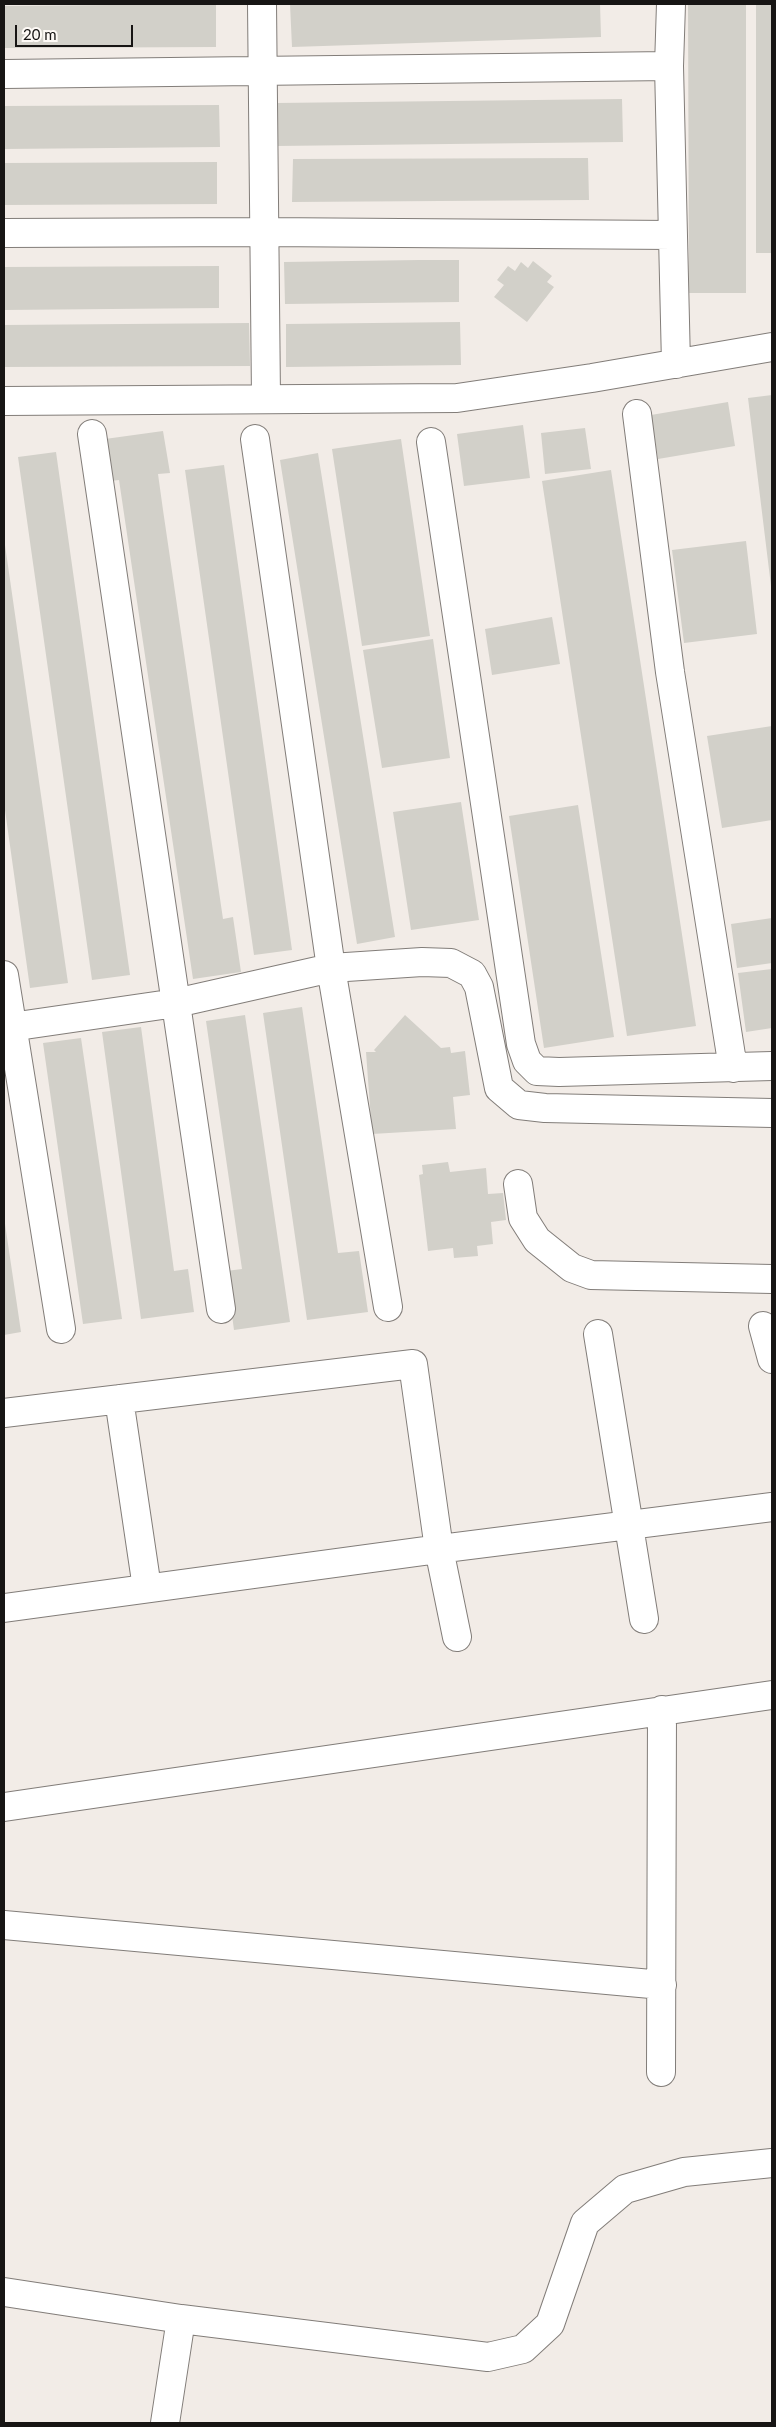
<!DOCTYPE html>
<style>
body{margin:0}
#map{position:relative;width:776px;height:2427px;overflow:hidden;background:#f2ece7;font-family:Lato,sans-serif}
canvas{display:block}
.frame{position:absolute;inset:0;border:5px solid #171514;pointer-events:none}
.scale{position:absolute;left:15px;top:25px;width:118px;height:22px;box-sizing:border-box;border:2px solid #171514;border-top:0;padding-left:6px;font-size:15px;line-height:18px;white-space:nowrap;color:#171514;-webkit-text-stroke:4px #fefaf6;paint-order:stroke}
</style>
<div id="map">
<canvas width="776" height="2427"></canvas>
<div class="frame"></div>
<div class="scale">20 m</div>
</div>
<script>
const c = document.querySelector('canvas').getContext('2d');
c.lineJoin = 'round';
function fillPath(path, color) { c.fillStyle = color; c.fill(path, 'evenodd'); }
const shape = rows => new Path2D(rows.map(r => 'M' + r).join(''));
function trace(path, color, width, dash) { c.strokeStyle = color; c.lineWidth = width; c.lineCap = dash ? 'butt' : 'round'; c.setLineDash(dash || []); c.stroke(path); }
fillPath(shape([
 [216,4,216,47,4,48,4,6],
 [290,4,600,4,601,37,292,47],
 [688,4,746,4,746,293,689,293],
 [756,4,772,4,772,253,756,253],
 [622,99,623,142,276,146,276,103],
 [219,105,220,147,4,149,4,106],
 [588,158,589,200,292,202,293,159],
 [217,162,217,204,4,205,4,163],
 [419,260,459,260,459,302,285,304,284,262],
 [533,261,552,276,547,282,554,287,527,322,494,297,504,285,497,280,508,266,515,271,521,262,528,268],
 [219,266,219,308,4,310,4,267],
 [460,322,461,365,286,367,286,324],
 [249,323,250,366,4,367,4,325],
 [772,395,772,586,771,586,748,398],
 [728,402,735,446,658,459,651,415],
 [523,425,530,478,464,486,457,434],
 [585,428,591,469,545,474,541,433],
 [163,431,170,473,158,474,163,510,223,919,233,917,241,972,193,979,119,480,111,481,105,439],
 [401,439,430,636,362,646,332,449],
 [56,452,130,975,92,980,18,457],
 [318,453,395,937,357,944,280,460],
 [224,465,292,950,254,955,185,470],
 [611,470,696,1026,627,1036,542,481],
 [4,538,68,983,30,988,4,803],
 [746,541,757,634,684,643,672,550],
 [552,617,560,664,492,675,485,629],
 [433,639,450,758,382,768,363,650],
 [772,726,772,820,722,828,707,736],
 [461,802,479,920,411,930,393,812],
 [578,805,614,1037,544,1048,509,816],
 [772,918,772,963,737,968,731,924],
 [772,969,772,1028,746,1032,738,973],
 [302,1007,338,1253,359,1251,368,1312,307,1320,263,1013],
 [245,1015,290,1322,234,1330,226,1271,242,1269,206,1021],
 [405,1015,441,1048,450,1047,451,1053,465,1051,470,1095,453,1097,456,1129,372,1134,366,1052,376,1052,374,1050],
 [141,1027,174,1271,188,1269,194,1312,141,1319,102,1032],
 [81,1038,122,1319,83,1324,43,1043],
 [448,1162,450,1172,486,1168,488,1194,503,1193,506,1220,491,1222,493,1244,477,1246,478,1256,454,1258,453,1248,428,1251,419,1175,423,1174,422,1165],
 [4,1217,21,1332,4,1335]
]), '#d2d0c9');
const minor = shape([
 [262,4,266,398],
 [671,4,669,66,676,364],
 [4,74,669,66],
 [4,233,265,232,672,235],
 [4,401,457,398,592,378,772,347],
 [637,414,670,672,733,1068],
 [92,434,221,1309],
 [255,439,331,968,388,1307],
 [431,442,521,1044,527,1061,537,1071,559,1072,772,1066],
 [4,975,61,1329],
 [4,1028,176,1003,331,968,422,962,451,963,472,974,479,987,499,1088,519,1105,545,1108,772,1113],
 [518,1184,523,1218,537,1240,572,1268,591,1275,772,1279],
 [763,1326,772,1359],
 [598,1334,644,1619],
 [119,1399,147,1588],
 [4,1413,413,1364,439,1549,457,1637],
 [4,1608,439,1549,772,1507],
 [4,1807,772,1695],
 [4,1925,662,1985],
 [661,2072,662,1710],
 [4,2292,181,2319,488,2357,523,2349,550,2324,585,2223,625,2189,684,2172,772,2163],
 [165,2423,181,2319]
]);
trace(minor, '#827d79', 30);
trace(minor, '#fff', 28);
</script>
